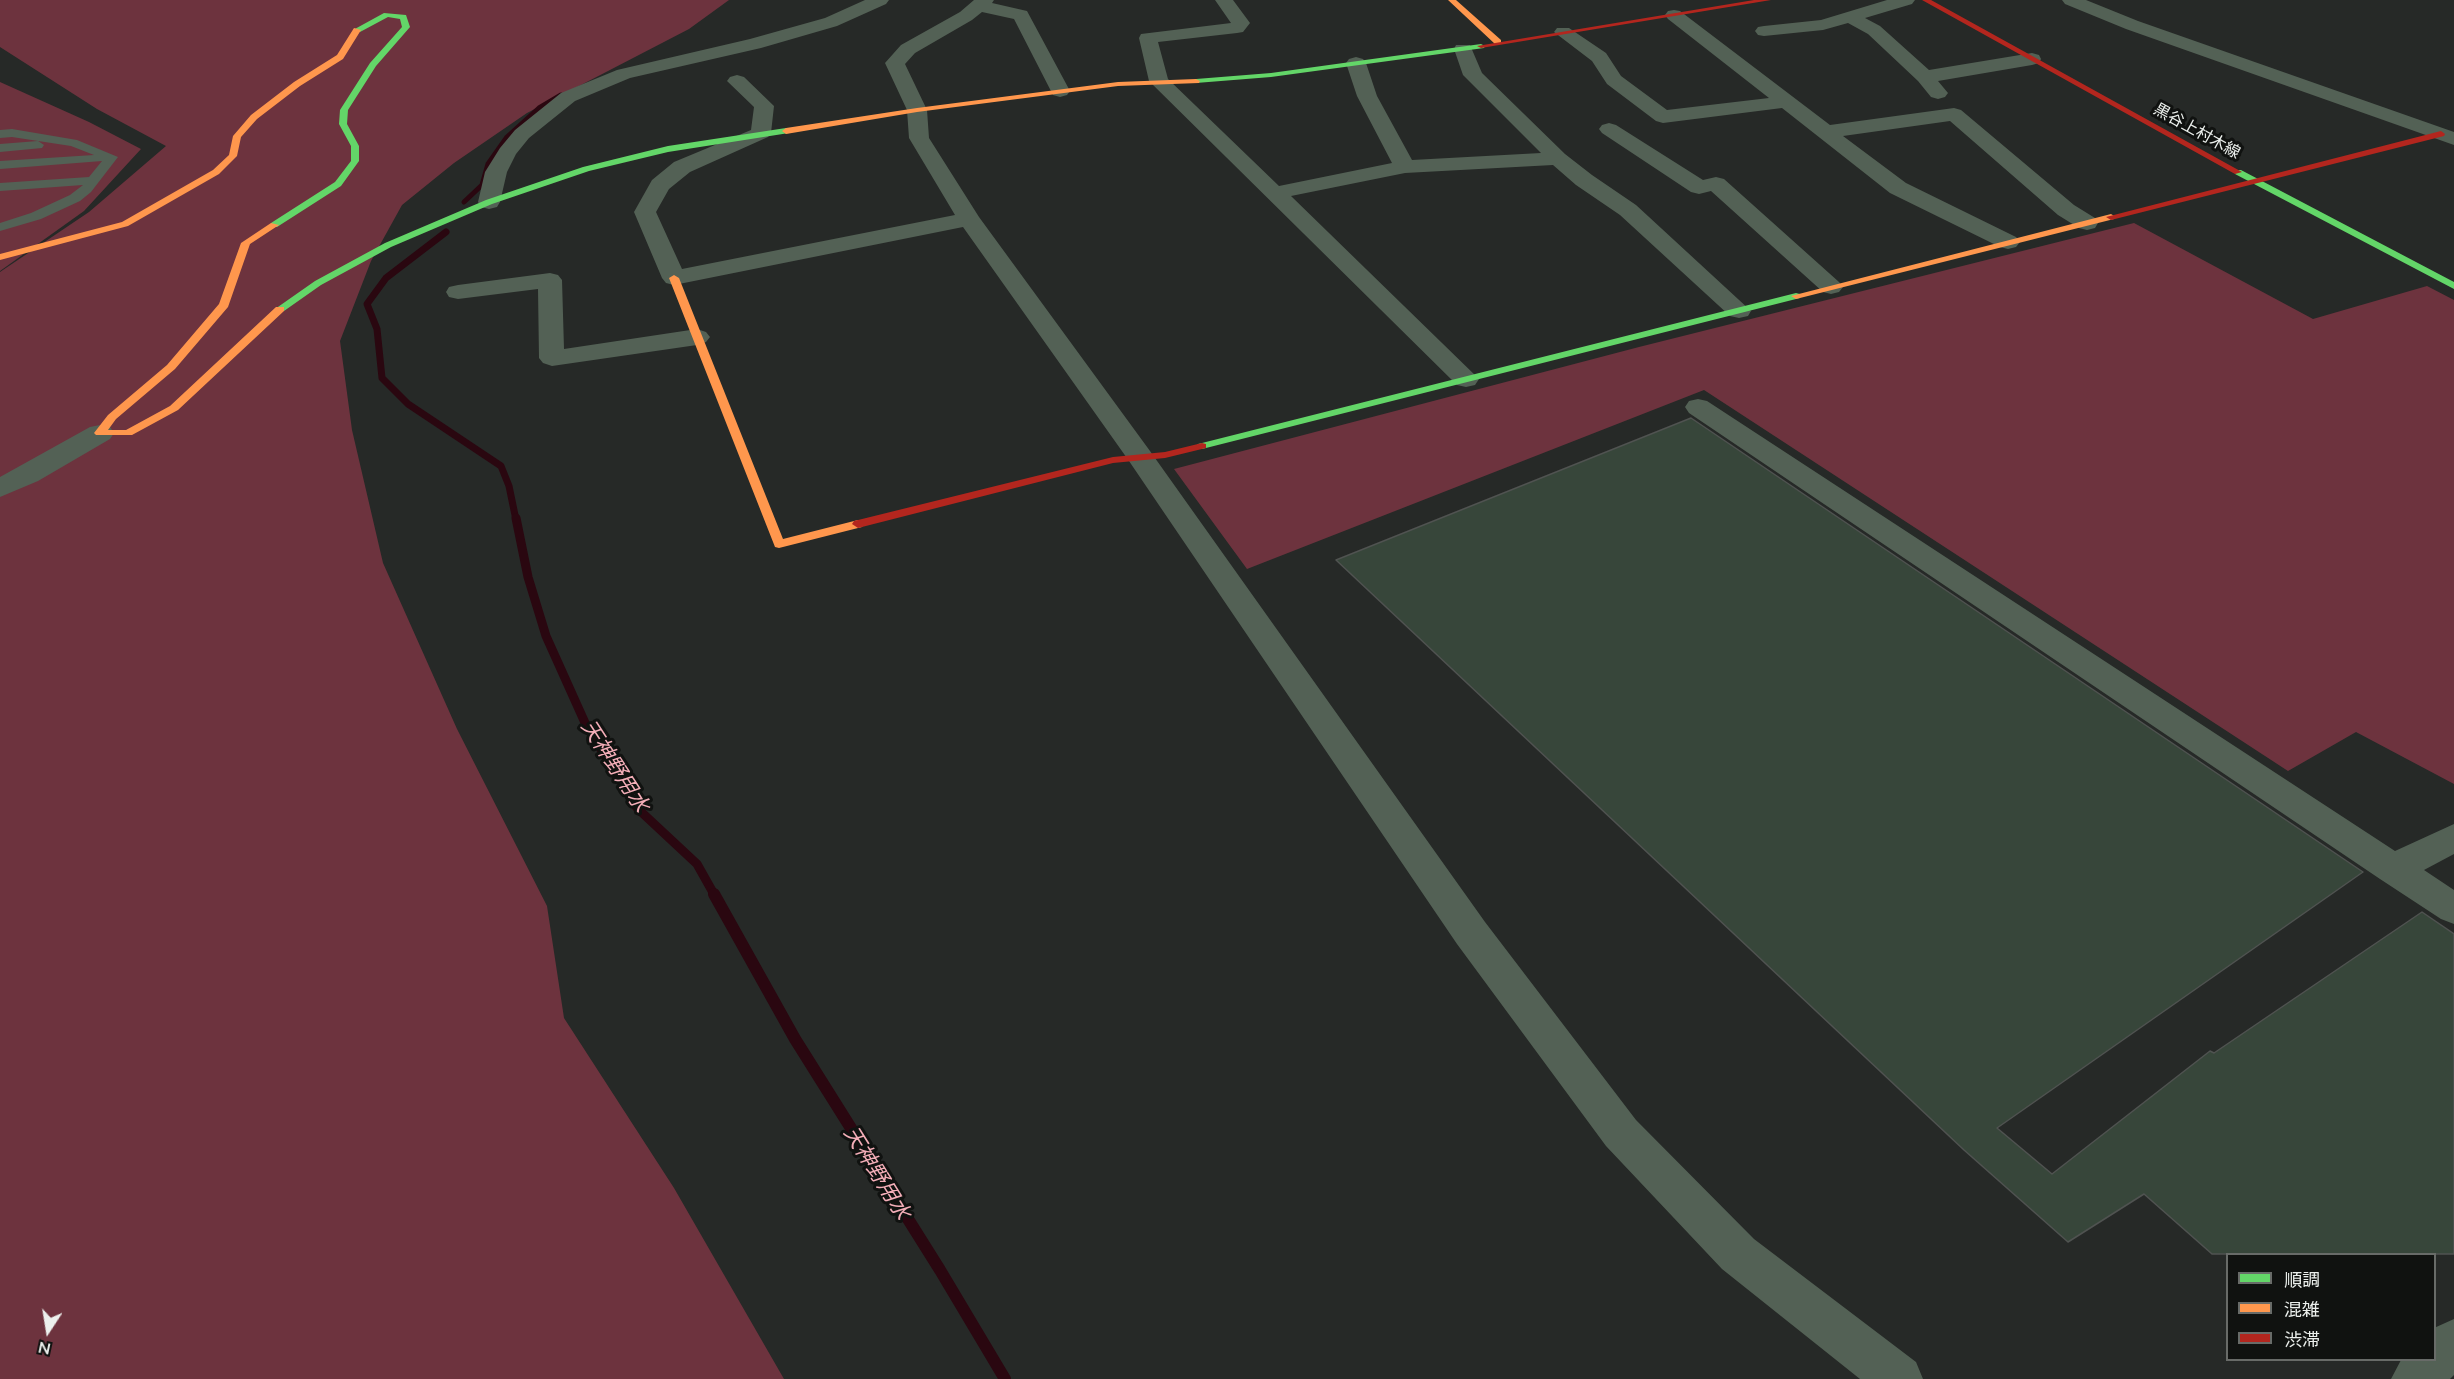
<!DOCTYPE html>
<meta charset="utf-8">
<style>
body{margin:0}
#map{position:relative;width:2454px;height:1379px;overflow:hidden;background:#262927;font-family:Lato,"Noto Sans JP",sans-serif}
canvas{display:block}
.legend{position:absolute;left:2226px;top:1253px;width:210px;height:108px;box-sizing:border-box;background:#101210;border:2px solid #686b68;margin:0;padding:8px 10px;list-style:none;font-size:18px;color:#ecf0ed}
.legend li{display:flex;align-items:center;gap:12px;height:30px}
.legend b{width:30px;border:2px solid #686b68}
.north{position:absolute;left:18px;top:1301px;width:60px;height:60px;-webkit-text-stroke:4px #101210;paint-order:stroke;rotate:192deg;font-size:16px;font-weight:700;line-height:24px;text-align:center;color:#ecf0ed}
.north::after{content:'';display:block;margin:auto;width:21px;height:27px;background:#ecf0ed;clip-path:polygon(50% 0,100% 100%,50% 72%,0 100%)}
</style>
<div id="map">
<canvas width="2454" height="1379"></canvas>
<ul class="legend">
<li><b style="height:8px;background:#63d668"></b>順調</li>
<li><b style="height:8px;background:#ff974d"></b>混雑</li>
<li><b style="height:8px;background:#b3261e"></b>渋滞</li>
</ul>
<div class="north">N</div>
</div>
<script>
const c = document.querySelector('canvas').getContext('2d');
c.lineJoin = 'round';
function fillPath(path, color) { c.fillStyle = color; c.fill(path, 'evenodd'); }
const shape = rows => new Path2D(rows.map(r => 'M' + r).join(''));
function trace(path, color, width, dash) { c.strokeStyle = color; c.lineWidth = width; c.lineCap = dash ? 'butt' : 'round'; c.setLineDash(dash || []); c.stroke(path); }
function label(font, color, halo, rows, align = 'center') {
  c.font = font + ' Lato,"Noto Sans JP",sans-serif'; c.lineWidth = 6; c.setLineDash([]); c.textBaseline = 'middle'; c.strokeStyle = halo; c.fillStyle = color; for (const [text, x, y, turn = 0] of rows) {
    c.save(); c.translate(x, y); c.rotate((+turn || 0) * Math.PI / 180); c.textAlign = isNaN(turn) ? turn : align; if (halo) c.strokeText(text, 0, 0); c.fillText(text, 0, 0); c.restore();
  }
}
fillPath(shape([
 [0,0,729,0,689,29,527,113,454,163,402,205,371,261,340,341,352,430,383,563,457,729,547,906,564,1018,674,1188,784,1379,0,1379,0,272,89,212,166,146,97,109,0,47],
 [0,82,89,122,141,149,84,211,0,271],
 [2134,223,2313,319,2427,286,2454,300,2454,784,2356,732,2288,771,1704,390,1247,569,1174,469,1639,347]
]), '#6d333e');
trace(shape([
 [464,202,482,185,488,164,507,137,539,108,561,95]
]), '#2a0710', 5);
trace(shape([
 [446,232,386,278,367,304,377,329,382,378,408,404,501,466,509,486,516,520]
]), '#2a0710', 7);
trace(shape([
 [516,518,528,577,546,636,586,725,637,808,697,864,715,896]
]), '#2a0710', 9);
trace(shape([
 [714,894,795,1039,940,1270,1005,1379]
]), '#2a0710', 12);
const building = shape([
 [1691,418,2363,872,1997,1128,2052,1174,2210,1051,2214,1053,2422,912,2454,934,2454,1254,2212,1254,2144,1194,2068,1242,1964,1150,1336,560,1691,418]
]);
fillPath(building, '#37463a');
trace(building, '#505351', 1.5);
fillPath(shape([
 [12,129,77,140,118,157,91,192,80,201,41,219,0,231,0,223,31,213,70,195,83,185,0,191,0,183,89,177,102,161,0,169,0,161,94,155,71,146,12,137,0,138,0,130,12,129],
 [38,141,44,145,42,148,0,152,0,144,38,141]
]), '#536155');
fillPath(shape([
 [865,0,889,0,886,4,837,26,761,48,630,78,575,101,529,138,516,154,507,172,500,202,497,207,489,209,481,207,478,202,485,172,500,148,515,130,561,93,617,70,750,39,825,18,865,0],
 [974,0,994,0,992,3,1027,11,1070,91,1067,95,1060,97,1053,95,1014,19,982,12,972,20,915,53,905,64,927,110,929,138,979,217,1150,451,1485,922,1636,1120,1754,1239,1916,1362,1923,1379,1860,1379,1722,1269,1606,1146,1457,944,1129,461,963,227,674,285,666,283,662,278,634,212,652,180,674,162,751,130,754,107,727,81,730,77,737,75,744,77,774,106,771,133,768,137,690,172,669,189,656,212,682,269,955,215,909,138,907,110,885,63,901,45,960,12,974,0],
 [1215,0,1233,0,1250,23,1243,32,1237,33,1158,42,1168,79,1279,186,1392,163,1357,96,1346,63,1349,59,1356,57,1363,59,1366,63,1377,96,1412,160,1541,153,1463,75,1454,49,1456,45,1470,45,1482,73,1565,154,1592,175,1636,205,1751,311,1748,316,1739,318,1730,316,1620,215,1576,185,1553,165,1405,173,1291,196,1479,379,1475,385,1466,387,1457,385,1149,81,1139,38,1141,34,1231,23,1215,0],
 [1887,0,1915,0,1912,4,1865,18,1880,26,1929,70,2032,53,2039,55,2041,59,2039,63,2032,65,1938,81,1948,93,1945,97,1938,99,1931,97,1918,81,1868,34,1848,23,1823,30,1764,36,1758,35,1755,31,1758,27,1764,26,1821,20,1887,0],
 [2062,0,2086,0,2138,21,2454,132,2454,145,2126,29,2065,4,2062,0],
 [1674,10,1680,11,1830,125,1954,108,1961,110,2074,205,2095,218,2098,223,2095,228,2087,230,2079,228,2058,215,1950,121,1843,136,1906,183,2016,237,2020,242,2016,247,2008,249,2000,247,1890,193,1782,108,1663,123,1656,121,1607,84,1592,61,1554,32,1557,28,1569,28,1606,53,1621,76,1667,110,1769,98,1668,19,1665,15,1668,11,1674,10],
 [1609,123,1616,125,1703,180,1716,177,1724,179,1839,282,1843,287,1839,292,1831,294,1823,292,1711,191,1699,194,1691,192,1602,133,1599,129,1602,125,1609,123],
 [550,273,558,275,562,280,564,349,697,329,706,332,710,337,706,342,697,345,552,366,543,363,539,358,538,289,458,299,449,297,446,292,449,287,458,285,550,273],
 [1698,399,1707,401,2395,851,2454,824,2454,854,2424,870,2454,890,2454,924,2441,919,2380,879,1689,413,1685,407,1689,401,1698,399],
 [100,425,110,427,114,433,110,439,38,481,0,497,0,477,90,427,100,425],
 [2454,1319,2454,1375,2450,1379,2391,1379,2401,1360,2434,1360,2434,1328,2454,1319]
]), '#536155');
fillPath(shape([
 [384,13,406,15,410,27,376,66,348,110,347,124,359,146,359,161,341,186,277,227,271,227,271,223,335,182,351,161,351,146,339,124,340,110,370,63,402,27,400,19,388,17,360,32,353,30,384,13],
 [1481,44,1485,46,1484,48,1271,77,1196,83,1192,81,1196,79,1271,73,1481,44],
 [786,128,790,131,789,133,668,152,589,171,492,204,391,247,321,285,284,311,276,311,275,309,315,281,385,243,486,200,583,167,668,146,786,128],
 [2235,170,2241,170,2454,282,2454,289,2235,174,2235,170],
 [1796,293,1800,294,1800,298,1202,449,1196,446,1198,444,1796,293]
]), '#63d668');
fillPath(shape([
 [1448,0,1456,0,1501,40,1501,44,1495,44,1448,0],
 [354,28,361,30,343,59,300,86,257,119,241,137,237,156,219,174,128,226,0,260,0,254,122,222,213,170,229,155,233,136,251,115,294,82,337,55,354,28],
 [1196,79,1200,81,1199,83,1118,86,917,112,786,134,782,131,786,128,917,108,1118,82,1196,79],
 [2111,214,2116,217,2114,219,1796,299,1791,296,2111,214],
 [271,223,279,225,250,244,228,307,175,369,116,419,108,430,126,430,170,406,276,307,284,307,284,311,178,410,132,435,96,435,94,433,108,415,167,365,219,304,241,243,271,223],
 [674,275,679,278,783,539,858,520,862,521,864,524,862,527,779,548,775,547,669,278,674,275]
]), '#ff974d');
fillPath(shape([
 [1754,0,1771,0,1481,48,1477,46,1754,0],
 [1922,0,1931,0,2242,172,2235,174,1922,0],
 [2441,131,2445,134,2444,136,2111,220,2106,217,2441,131],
 [1202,443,1206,444,1206,448,1165,458,1113,463,858,528,852,524,854,521,1113,457,1165,452,1202,443]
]), '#b3261e');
label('16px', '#ecf0ed', '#101210', [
 ["黒谷上村木線",2197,131,29]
]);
label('italic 21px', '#f4aeb8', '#101210', [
 ["天神野用水",615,766,57],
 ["天神野用水",877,1173,58]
]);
</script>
